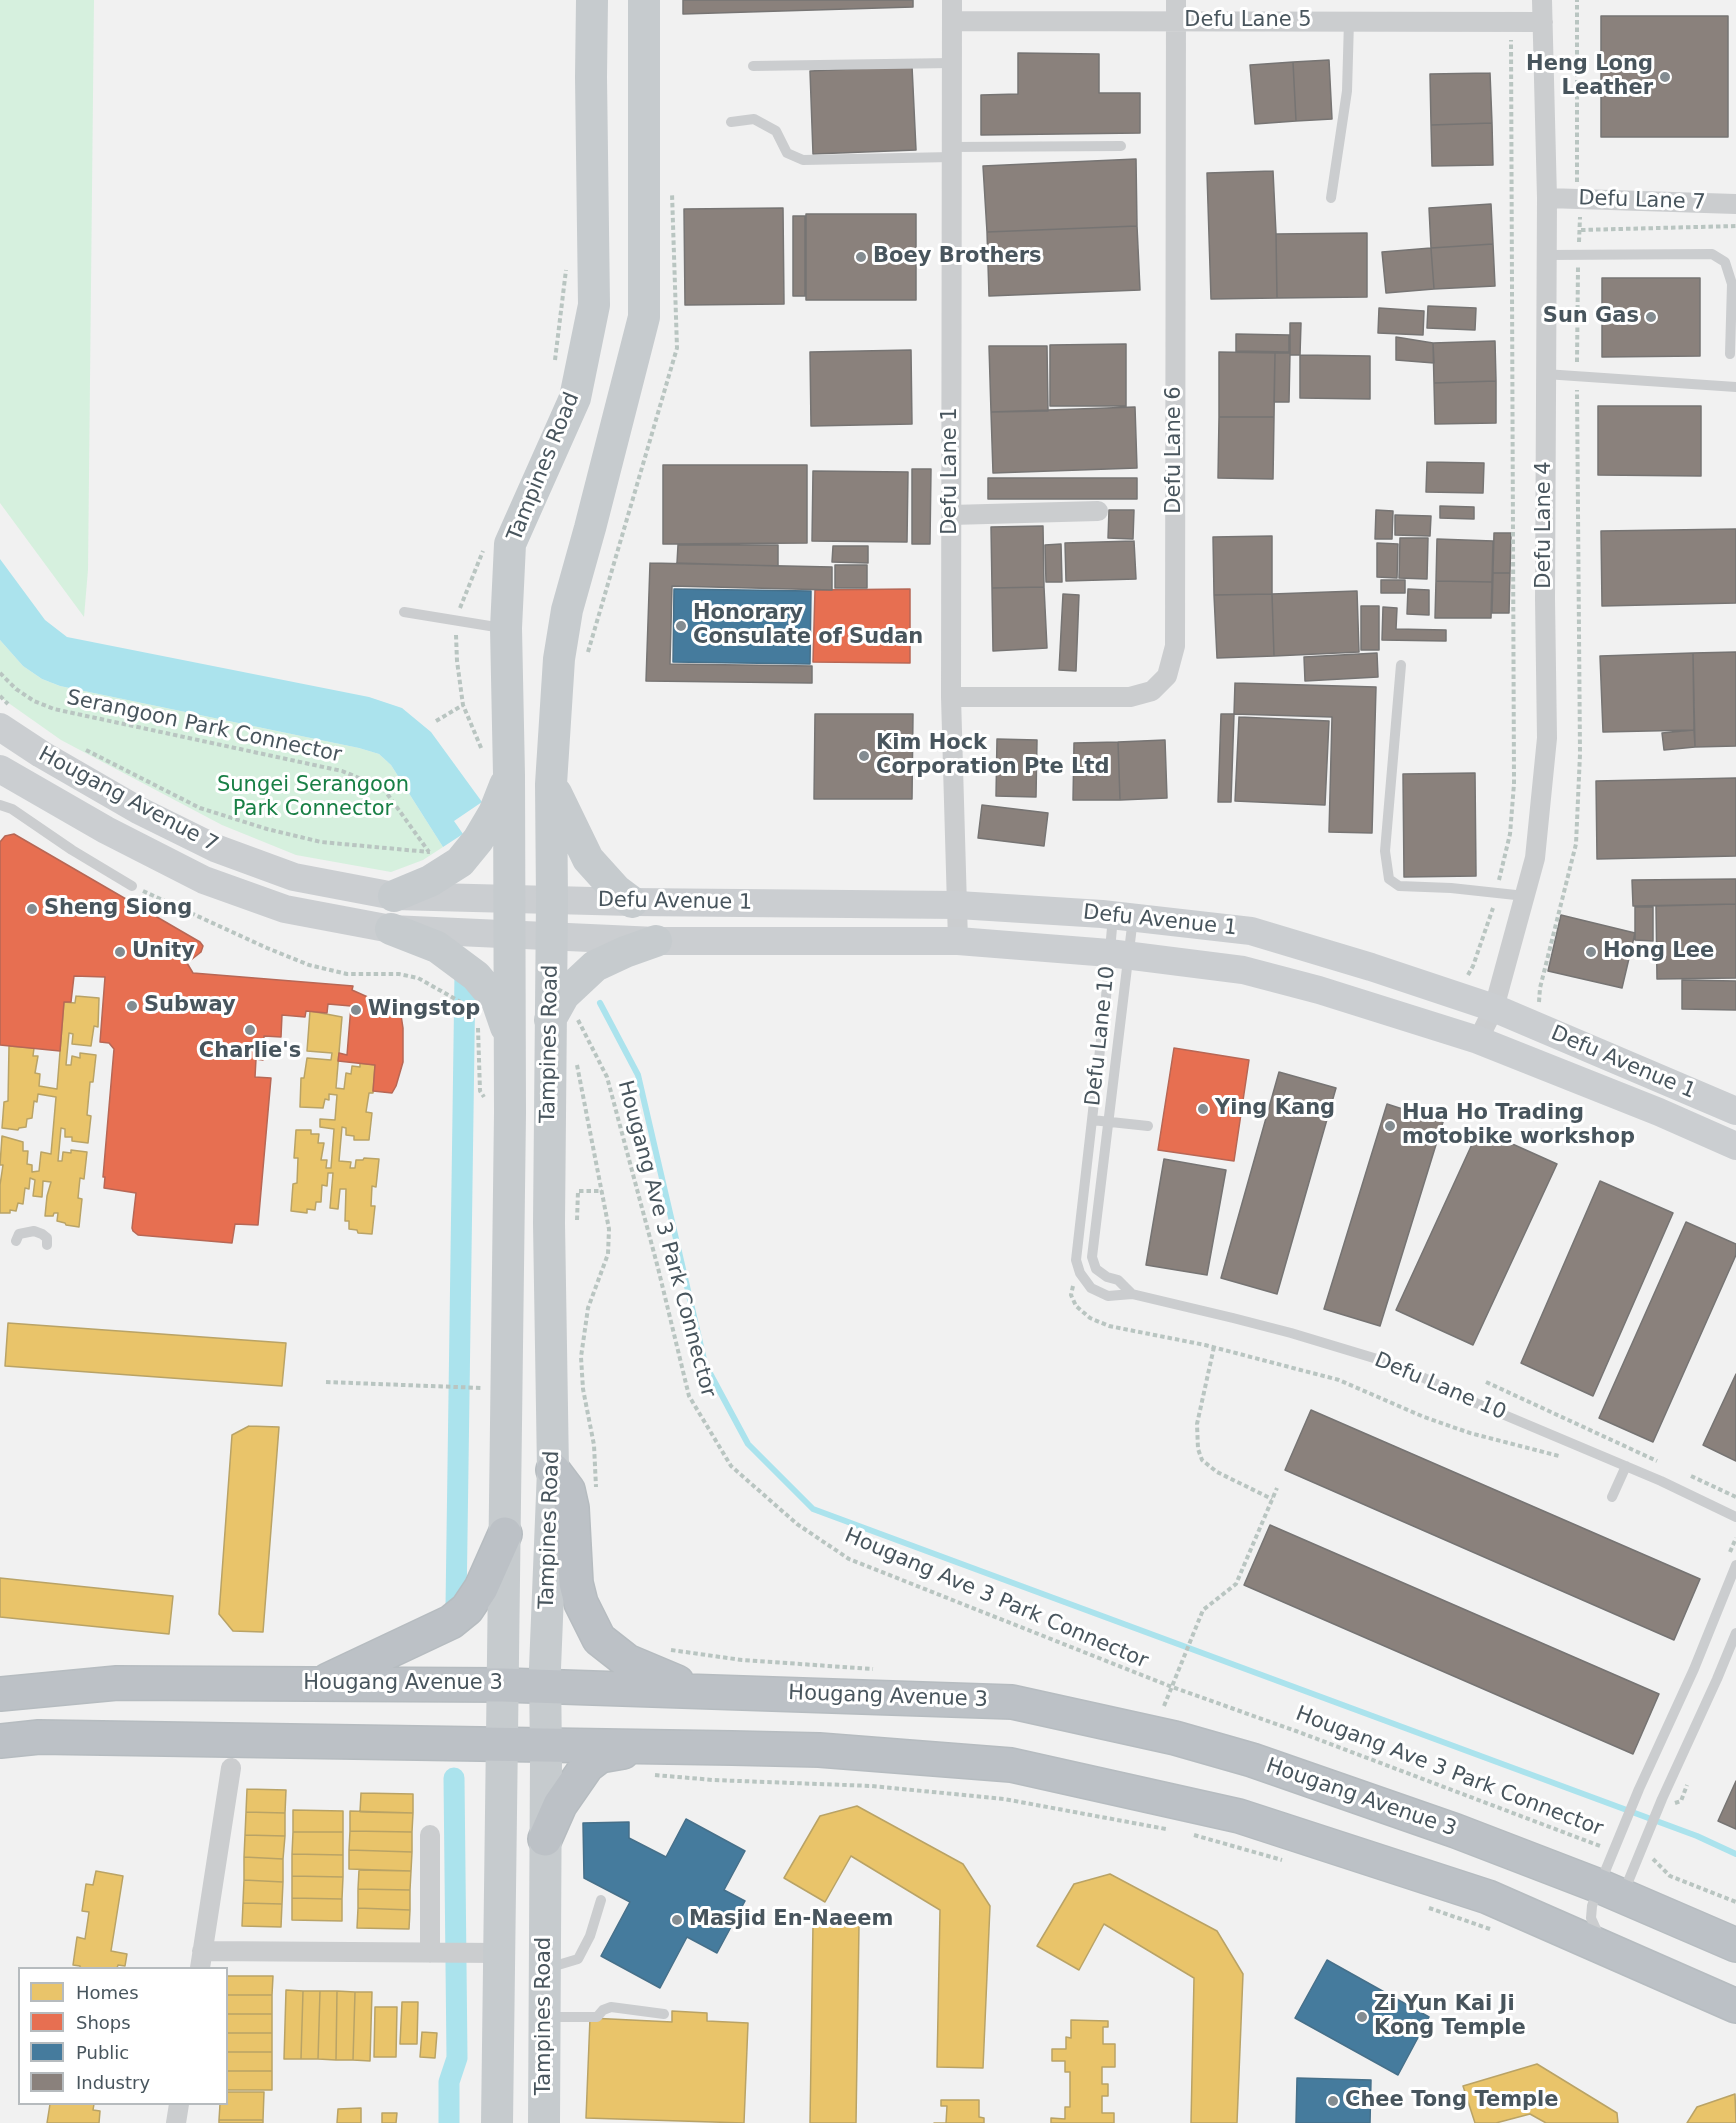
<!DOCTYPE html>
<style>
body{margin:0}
#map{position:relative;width:1736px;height:2123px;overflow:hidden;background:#f1f1f1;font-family:"DejaVu Sans",sans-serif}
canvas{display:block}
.legend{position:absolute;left:18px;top:1967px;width:210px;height:138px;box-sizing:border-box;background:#fff;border:2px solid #b6bbbe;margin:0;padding:8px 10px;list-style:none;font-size:18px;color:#48555d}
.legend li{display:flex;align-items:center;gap:12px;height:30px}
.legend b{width:30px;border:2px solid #b6bbbe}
</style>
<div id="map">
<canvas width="1736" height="2123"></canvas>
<ul class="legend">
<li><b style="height:16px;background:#e9c46a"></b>Homes</li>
<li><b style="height:16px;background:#e76f51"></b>Shops</li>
<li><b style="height:16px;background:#457b9d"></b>Public</li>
<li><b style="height:16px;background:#8a817c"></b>Industry</li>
</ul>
</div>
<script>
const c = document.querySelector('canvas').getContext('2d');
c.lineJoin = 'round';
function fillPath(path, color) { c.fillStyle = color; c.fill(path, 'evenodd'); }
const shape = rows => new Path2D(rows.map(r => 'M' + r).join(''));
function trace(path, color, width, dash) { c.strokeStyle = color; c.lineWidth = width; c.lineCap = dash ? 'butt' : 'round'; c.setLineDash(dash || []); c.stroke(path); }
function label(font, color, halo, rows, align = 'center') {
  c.font = font + ' "DejaVu Sans",sans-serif'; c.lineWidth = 6; c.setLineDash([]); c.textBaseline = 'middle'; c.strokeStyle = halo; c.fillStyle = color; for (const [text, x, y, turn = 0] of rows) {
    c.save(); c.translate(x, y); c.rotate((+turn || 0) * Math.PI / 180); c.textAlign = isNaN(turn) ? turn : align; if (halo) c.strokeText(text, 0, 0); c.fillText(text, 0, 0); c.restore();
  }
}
fillPath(shape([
 [0,0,94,0,88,570,84,617,0,503],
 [0,640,23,666,42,679,60,686,359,748,379,754,391,765,443,847,423,860,391,872,296,855,222,825,61,740,0,697]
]), '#d6f0de');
fillPath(shape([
 [0,559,45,620,67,637,369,697,402,708,431,732,482,802,454,821,463,834,443,847,391,765,379,754,359,748,60,686,42,679,23,666,0,640]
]), '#abe3ed');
const homes = shape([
 [76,996,99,998,98,1027,94,1026,91,1046,72,1044,73,1034,69,1033,66,1065,71,1065,72,1056,80,1058,80,1053,96,1055,93,1082,90,1082,87,1115,91,1116,88,1143,72,1141,72,1137,65,1137,65,1129,61,1128,58,1161,62,1161,63,1152,71,1153,71,1150,87,1152,84,1179,80,1178,78,1198,82,1199,79,1227,66,1225,65,1223,57,1221,58,1213,54,1213,53,1216,45,1216,47,1196,51,1182,43,1181,42,1197,33,1196,35,1180,30,1178,29,1189,25,1188,23,1204,18,1203,16,1211,10,1210,10,1213,0,1213,0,1185,3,1165,0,1165,2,1136,23,1142,23,1151,28,1151,27,1164,32,1165,32,1172,39,1171,41,1152,51,1154,56,1097,38,1094,37,1102,34,1101,32,1118,27,1119,26,1127,19,1128,18,1130,2,1128,4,1102,8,1101,9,1046,34,1048,33,1056,38,1056,35,1073,40,1074,39,1086,57,1089,64,1002,75,1003,76,996],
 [310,1011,342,1017,336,1088,344,1089,346,1073,351,1074,352,1066,360,1067,360,1063,375,1065,373,1093,369,1093,366,1112,372,1113,369,1140,354,1140,354,1136,346,1135,346,1128,342,1127,339,1161,351,1162,350,1168,355,1168,356,1160,363,1160,364,1158,379,1159,376,1187,372,1186,371,1206,375,1206,372,1234,358,1233,357,1230,349,1229,349,1221,345,1221,346,1189,340,1189,338,1209,330,1208,333,1173,328,1173,327,1186,322,1185,321,1202,316,1202,315,1210,307,1209,307,1213,291,1211,293,1184,297,1183,298,1158,294,1158,296,1130,311,1130,311,1134,319,1134,318,1143,324,1143,321,1160,327,1160,326,1168,331,1168,334,1129,320,1127,320,1119,335,1120,337,1095,329,1094,329,1100,325,1099,323,1108,300,1107,301,1078,304,1078,307,1058,331,1060,332,1053,307,1051,310,1011],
 [8,1323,286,1343,282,1386,5,1366,8,1323],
 [249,1426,279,1427,263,1632,233,1631,219,1614,232,1435,249,1426],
 [0,1578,173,1596,169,1634,0,1617,0,1578],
 [247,1789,286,1790,285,1813,246,1812,247,1789],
 [361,1793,413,1794,413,1813,360,1812,361,1793],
 [857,1806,963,1864,990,1906,983,2068,937,2067,940,1910,851,1856,825,1902,784,1878,820,1816,857,1806],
 [293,1810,343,1811,343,1832,293,1832,293,1810],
 [350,1811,413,1813,412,1832,350,1831,350,1811],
 [246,1812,285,1813,285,1836,245,1835,246,1812],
 [350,1831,412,1832,412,1852,349,1850,350,1831],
 [293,1832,343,1832,343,1855,292,1854,293,1832],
 [245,1835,285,1836,283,1859,244,1857,245,1835],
 [349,1850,412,1852,411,1871,349,1869,349,1850],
 [292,1854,343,1855,343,1877,292,1876,292,1854],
 [244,1857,283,1859,283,1882,244,1880,244,1857],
 [359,1870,411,1871,410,1890,358,1889,359,1870],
 [96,1871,123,1876,111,1951,127,1954,125,1966,118,1965,117,1968,80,1968,80,1966,73,1965,77,1937,85,1939,89,1912,82,1911,86,1884,93,1885,96,1871],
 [1110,1874,1217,1931,1243,1974,1237,2123,1191,2123,1194,1978,1104,1924,1079,1970,1037,1946,1074,1884,1110,1874],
 [292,1876,343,1877,342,1899,292,1898,292,1876],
 [244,1880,283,1882,282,1904,243,1903,244,1880],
 [358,1889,410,1890,410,1910,358,1908,358,1889],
 [292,1898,342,1899,342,1921,292,1920,292,1898],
 [243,1903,282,1904,281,1927,242,1926,243,1903],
 [358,1908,410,1910,409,1929,357,1928,358,1908],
 [813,1924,859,1925,856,2123,810,2123,813,1924],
 [226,1976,273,1976,272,1995,226,1995,226,1976],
 [286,1990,303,1991,301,2059,284,2059,286,1990],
 [303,1991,320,1991,318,2059,301,2059,303,1991],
 [320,1991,337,1991,336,2060,318,2059,320,1991],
 [337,1991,355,1992,353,2060,336,2060,337,1991],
 [355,1992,372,1992,370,2061,353,2060,355,1992],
 [226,1995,272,1995,272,2014,226,2014,226,1995],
 [402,2002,418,2002,417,2044,400,2044,402,2002],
 [375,2007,397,2007,396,2057,374,2057,375,2007],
 [672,2011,707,2013,707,2021,748,2023,744,2123,586,2118,590,2018,672,2022,672,2011],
 [226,2014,272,2014,272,2033,226,2033,226,2014],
 [1071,2020,1108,2021,1108,2027,1103,2027,1103,2044,1115,2044,1115,2067,1102,2067,1102,2084,1108,2084,1108,2096,1102,2096,1102,2113,1114,2113,1114,2123,1051,2123,1051,2118,1065,2119,1065,2107,1070,2107,1070,2072,1065,2072,1065,2061,1052,2061,1052,2049,1066,2049,1066,2037,1071,2038,1071,2020],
 [422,2032,437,2033,435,2058,420,2057,422,2032],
 [226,2033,272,2033,272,2052,226,2052,226,2033],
 [226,2052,272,2052,272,2071,226,2071,226,2052],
 [1537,2064,1617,2113,1618,2123,1546,2123,1530,2114,1496,2123,1475,2123,1463,2086,1537,2064],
 [226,2071,272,2071,272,2090,226,2090,226,2071],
 [226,2092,264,2092,263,2120,219,2120,220,2104,226,2104,226,2092],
 [1735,2094,1736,2123,1687,2123,1697,2107,1735,2094],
 [941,2100,979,2100,979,2117,984,2118,984,2123,934,2123,946,2123,947,2106,941,2106,941,2100],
 [50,2104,94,2104,93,2110,100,2111,99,2123,47,2123,50,2104],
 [361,2108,361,2123,337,2123,338,2109,361,2108],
 [382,2113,397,2113,396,2123,382,2123,382,2113],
 [219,2120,263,2120,263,2123,219,2123,219,2120]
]);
fillPath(homes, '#e9c46a');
trace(homes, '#b9a366', 1.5);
const shops = shape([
 [910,589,910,663,813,662,815,590,910,589],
 [14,834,200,942,203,946,201,952,187,963,193,973,353,986,352,990,390,1007,401,1015,403,1028,403,1062,396,1086,392,1093,373,1091,375,1065,338,1061,339,1053,347,1055,351,1006,328,1004,327,1013,306,1011,305,1017,282,1015,281,1037,264,1036,263,1060,256,1059,255,1077,271,1078,258,1225,235,1224,232,1243,138,1235,133,1231,132,1228,136,1193,104,1188,105,1177,103,1177,114,1049,109,1043,100,1042,105,977,74,976,71,1002,64,1002,60,1051,0,1045,0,842,5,836,14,834],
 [1174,1048,1249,1060,1234,1161,1158,1150,1174,1048]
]);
fillPath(shops, '#e76f51');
trace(shops, '#b76755', 1.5);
const public = shape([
 [674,589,811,591,810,664,673,662,674,589],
 [686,1819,745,1851,724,1890,745,1901,717,1953,687,1937,660,1988,601,1956,630,1902,584,1878,583,1823,629,1822,629,1838,666,1857,686,1819],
 [1327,1960,1429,2017,1398,2075,1295,2018,1327,1960],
 [1297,2078,1371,2080,1370,2123,1296,2123,1297,2078]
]);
fillPath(public, '#457b9d');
trace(public, '#46708a', 1.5);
const industry = shape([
 [683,0,913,0,913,7,683,14,683,0],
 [1601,16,1728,16,1728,137,1601,137,1601,16],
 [1018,53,1099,54,1099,93,1140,93,1140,133,981,135,981,95,1018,94,1018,53],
 [1329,60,1332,119,1296,121,1293,62,1329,60],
 [1293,62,1296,121,1255,124,1250,65,1293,62],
 [912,66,916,150,813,154,810,71,912,66],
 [1490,73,1492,123,1431,125,1430,74,1490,73],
 [1492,123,1493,165,1432,166,1431,125,1492,123],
 [1136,159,1137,226,987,232,983,166,1136,159],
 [1273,171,1276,234,1277,298,1211,299,1207,173,1273,171],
 [1491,204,1493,244,1431,248,1429,208,1491,204],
 [783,208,784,304,685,305,684,209,783,208],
 [806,214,916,214,916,300,806,300,806,214],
 [793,216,805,216,805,296,793,296,793,216],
 [1137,226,1140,290,989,296,987,232,1137,226],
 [1367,233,1367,297,1277,298,1276,234,1367,233],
 [1493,244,1495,286,1434,289,1431,248,1493,244],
 [1431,248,1434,289,1386,293,1382,252,1431,248],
 [1602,278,1700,278,1700,356,1602,357,1602,278],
 [1428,306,1476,308,1475,330,1427,328,1428,306],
 [1379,308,1424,311,1423,335,1378,333,1379,308],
 [1290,323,1301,323,1300,355,1290,355,1290,323],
 [1236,334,1289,335,1289,352,1236,351,1236,334],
 [1396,337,1433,343,1434,363,1396,360,1396,337],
 [1495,341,1496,381,1434,383,1433,343,1495,341],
 [1126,344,1126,406,1050,406,1050,345,1126,344],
 [989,346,1047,346,1048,411,991,412,989,346],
 [911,350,912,424,811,426,810,352,911,350],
 [1219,352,1275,353,1274,417,1219,417,1219,352],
 [1275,353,1290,353,1289,402,1274,402,1275,353],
 [1300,355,1370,356,1370,399,1300,398,1300,355],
 [1496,381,1496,423,1435,424,1434,383,1496,381],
 [1598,406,1701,406,1701,476,1598,475,1598,406],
 [1135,407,1137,468,993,473,991,412,1135,407],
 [1219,417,1274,417,1273,479,1218,478,1219,417],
 [1427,462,1484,463,1483,493,1426,492,1427,462],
 [663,465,807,465,807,543,663,544,663,465],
 [912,469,931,469,930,544,912,544,912,469],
 [813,471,908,472,907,542,812,541,813,471],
 [988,478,1137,478,1137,499,988,499,988,478],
 [1440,506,1474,507,1474,519,1440,518,1440,506],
 [1109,510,1134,510,1133,539,1108,538,1109,510],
 [1376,510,1393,511,1392,539,1375,539,1376,510],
 [1395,515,1431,516,1430,536,1395,535,1395,515],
 [1043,526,1044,587,992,588,991,527,1043,526],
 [1736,529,1736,603,1602,606,1601,531,1736,529],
 [1494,533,1511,533,1510,573,1493,573,1494,533],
 [1272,536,1272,594,1214,595,1213,537,1272,536],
 [1400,538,1428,538,1427,579,1399,578,1400,538],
 [1437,539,1493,541,1492,582,1436,581,1437,539],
 [1134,541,1136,579,1066,581,1065,543,1134,541],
 [1377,543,1398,544,1397,578,1377,577,1377,543],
 [1061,544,1062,582,1046,582,1045,545,1061,544],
 [678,545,778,545,778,566,677,563,678,545],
 [833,546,868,546,868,563,832,562,833,546],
 [650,563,832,567,832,590,672,586,670,664,812,666,812,683,646,681,650,563],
 [835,565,867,565,867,588,835,588,835,565],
 [1493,573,1510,573,1509,613,1492,613,1493,573],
 [1381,580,1405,580,1405,593,1381,593,1381,580],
 [1436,581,1492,582,1491,618,1435,618,1436,581],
 [1044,587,1047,648,993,651,992,588,1044,587],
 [1408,589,1429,590,1429,615,1407,614,1408,589],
 [1357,591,1359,652,1274,656,1272,594,1357,591],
 [1063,594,1079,595,1076,671,1059,670,1063,594],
 [1272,594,1274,656,1217,658,1214,595,1272,594],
 [1361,606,1379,606,1379,650,1361,650,1361,606],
 [1383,607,1397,608,1396,629,1446,630,1446,641,1382,640,1383,607],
 [1736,652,1736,746,1695,747,1693,653,1736,652],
 [1377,653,1378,677,1305,681,1304,657,1377,653],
 [1693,653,1694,730,1603,732,1600,656,1693,653],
 [1235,683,1376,687,1372,833,1329,832,1332,717,1234,714,1235,683],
 [815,714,913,714,912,799,814,799,815,714],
 [1221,714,1234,714,1231,802,1218,802,1221,714],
 [1239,717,1329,721,1325,805,1235,801,1239,717],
 [1694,730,1695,747,1664,750,1662,733,1694,730],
 [997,739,1037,740,1036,797,996,796,997,739],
 [1165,740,1167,798,1120,800,1118,742,1165,740],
 [1118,742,1120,800,1073,800,1074,743,1118,742],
 [1475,773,1476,876,1404,877,1403,774,1475,773],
 [1736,778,1736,856,1597,859,1596,781,1736,778],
 [982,805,1048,813,1044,846,978,838,982,805],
 [1736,879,1736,904,1633,906,1632,880,1736,879],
 [1736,904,1736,978,1657,979,1656,906,1736,904],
 [1635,907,1653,907,1653,941,1635,940,1635,907],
 [1561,915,1635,933,1622,988,1548,971,1561,915],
 [1682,980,1736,981,1736,1010,1682,1009,1682,980],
 [1279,1072,1336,1088,1277,1294,1221,1278,1279,1072],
 [1387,1104,1443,1122,1380,1326,1324,1309,1387,1104],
 [1479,1129,1557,1164,1473,1345,1396,1310,1479,1129],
 [1164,1159,1226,1170,1207,1275,1146,1265,1164,1159],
 [1600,1181,1673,1213,1593,1396,1521,1363,1600,1181],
 [1686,1222,1736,1244,1736,1255,1653,1442,1599,1418,1686,1222],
 [1736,1374,1736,1461,1703,1445,1736,1374],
 [1311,1410,1700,1579,1674,1640,1285,1470,1311,1410],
 [1270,1525,1659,1694,1633,1754,1244,1585,1270,1525],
 [1736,1781,1736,1829,1718,1821,1736,1781]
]);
fillPath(industry, '#8a817c');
trace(industry, '#767473', 1.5);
trace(shape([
 [600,1003,638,1075,705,1364,748,1444,813,1509,1697,1836,1736,1854]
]), '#abe3ed', 6);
trace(shape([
 [456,1606,465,973],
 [449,2123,449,2082,457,2058,454,1778]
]), '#abe3ed', 21);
const highway = shape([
 [553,1470,568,1490,572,1508,576,1583,581,1603,599,1639,627,1661,677,1682],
 [328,1680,451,1622,467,1609,481,1588,505,1534],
 [0,1694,117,1683,503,1685,1012,1702,1175,1738,1252,1760,1456,1831,1599,1886,1736,1945],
 [0,1741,39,1737,732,1748,819,1750,1011,1765,1239,1816,1488,1897,1736,2006],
 [545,1839,560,1805,587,1766,600,1756,623,1752]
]);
trace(highway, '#b6bcc0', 36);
trace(shape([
 [1577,182,1577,0],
 [1581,230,1736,226],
 [1579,242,1580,217],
 [555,360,566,270],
 [1577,362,1578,267],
 [460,608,483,551],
 [456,635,457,661,463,705,482,750],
 [588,652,677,348,672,193],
 [0,673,16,689,34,701,54,709,342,771,383,788,429,852,431,852],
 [0,696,8,704],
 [436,721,463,705],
 [86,750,200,808,267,829,321,842,429,852],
 [1499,880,1510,834,1514,784,1511,40],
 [143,891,267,948,309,965,347,974,399,974,418,978,466,1005],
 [1468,975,1473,966,1493,908],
 [1539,1002,1540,988,1576,844,1580,754,1577,390],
 [578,1020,607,1077,658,1268,689,1396,731,1466,797,1524,849,1559,1172,1687,1296,1731,1600,1846],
 [478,1028,480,1091,484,1097],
 [577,1065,609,1229,608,1254,588,1308,581,1357,583,1389,594,1445,596,1487],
 [577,1220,578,1191,602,1191],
 [1073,1286,1071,1295,1076,1306,1090,1318,1109,1326,1205,1345,1339,1380,1424,1417,1470,1433,1559,1456],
 [1214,1347,1197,1424,1198,1449,1202,1460,1217,1472,1272,1499],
 [326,1382,482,1388],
 [1486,1382,1657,1461],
 [1691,1476,1736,1497],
 [1730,1552,1736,1538],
 [671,1650,742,1660,873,1669],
 [1164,1706,1203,1610,1236,1584,1277,1488],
 [655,1775,713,1780,872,1786,1004,1799,1166,1829],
 [1675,1803,1681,1801,1687,1785],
 [1194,1835,1282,1860],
 [1653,1859,1670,1876,1736,1902],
 [1429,1908,1490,1929]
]), '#b9c5c1', 4, [4.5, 3]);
trace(shape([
 [753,66,952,63],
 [731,122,754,119,776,131,787,153,803,160,952,157],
 [952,147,1121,146],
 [1331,198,1347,91,1349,21],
 [1546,255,1712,254,1725,262,1732,284,1730,354],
 [1545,374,1736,387],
 [404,612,502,628],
 [1401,665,1385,851,1389,879,1399,886,1451,888,1525,896],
 [0,805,12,809,72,850,132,886],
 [1113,916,1106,997,1076,1260,1080,1273,1091,1288,1108,1296,1132,1294,1233,1318,1291,1333,1397,1365,1476,1403,1661,1481,1736,1517],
 [1092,1120,1148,1126],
 [16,1241,19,1234,34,1231,42,1234,47,1238,47,1245],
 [1132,1294,1118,1280,1107,1277,1096,1269,1092,1257,1133,918],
 [1612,1497,1626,1466],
 [1623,1894,1662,1799,1717,1679,1736,1633],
 [1599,1936,1591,1918,1592,1906,1599,1886,1639,1789,1694,1669,1736,1565],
 [548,1968,578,1959,590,1936,601,1900],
 [548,2017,597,2017,603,2010,611,2007,664,2014]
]), '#cbcdcf', 10);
trace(shape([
 [952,0,951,697,958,941],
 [952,21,1543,22],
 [1547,198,1736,204],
 [951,515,1098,511],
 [951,697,1130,697,1152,691,1167,676,1175,646,1176,0],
 [1478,1040,1494,1008,1535,858,1547,738,1545,599,1547,198,1542,0],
 [202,1951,500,1953],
 [430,1953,430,1835],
 [200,1968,231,1768],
 [176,2123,179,2104]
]), '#cbcdcf', 20);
trace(shape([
 [0,727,41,754,138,810,215,848,294,877,394,896,632,902,958,905,1102,914,1251,931,1371,967,1494,1008,1736,1111],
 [0,769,106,830,204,880,285,909,391,929,656,941,958,941,1109,953,1243,970,1319,990,1478,1040,1659,1112,1736,1146]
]), '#cbced1', 28);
trace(shape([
 [556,793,588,859,616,890,632,902],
 [394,896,430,881,460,862,478,840,494,813,505,785],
 [391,929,437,947,476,976,497,1001,506,1027],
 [550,1020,564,995,595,966,625,952,656,941],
 [497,2123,510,1113,509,775,506,628,510,544,575,398,594,305,591,77,592,0],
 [544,2123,546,1760,545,1668,553,1470,549,1223,552,900,551,784,559,659,567,610,590,528,644,317,644,0]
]), '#c6cbce', 32);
trace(highway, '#bcc1c6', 33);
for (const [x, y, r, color] of [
 [1665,77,6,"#838c91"],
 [861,257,6,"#838c91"],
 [1651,317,6,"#838c91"],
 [681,626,6,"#838c91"],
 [864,756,6,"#838c91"],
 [32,909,6,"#838c91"],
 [120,952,6,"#838c91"],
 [1591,952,6,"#838c91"],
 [132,1006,6,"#838c91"],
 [356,1010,6,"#838c91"],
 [250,1030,6,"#838c91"],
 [1203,1109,6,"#838c91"],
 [1390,1126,6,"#838c91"],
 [677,1920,6,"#838c91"],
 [1362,2017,6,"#838c91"],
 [1333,2101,6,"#838c91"]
]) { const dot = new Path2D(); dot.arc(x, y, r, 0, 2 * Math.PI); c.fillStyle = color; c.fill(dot); trace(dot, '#fff', 2); }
label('21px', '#48555d', '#fff', [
 ["Defu Lane 5",1248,21],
 ["Defu Lane 7",1642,201,2],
 ["Defu Lane 6",1175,450,-90],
 ["Tampines Road",544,467,-68],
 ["Defu Lane 1",951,471,-90],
 ["Defu Lane 4",1545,525,-90],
 ["Serangoon Park Connector",204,727,12],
 ["Hougang Avenue 7",128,800,28],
 ["Defu Avenue 1",675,902,1],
 ["Defu Avenue 1",1160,921,6],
 ["Defu Lane 10",1101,1036,-84],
 ["Tampines Road",550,1044,-89],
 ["Defu Avenue 1",1623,1063,23],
 ["Hougang Ave 3 Park Connector",666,1239,75],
 ["Defu Lane 10",1440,1387,23],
 ["Tampines Road",550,1530,-88],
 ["Hougang Ave 3 Park Connector",996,1599,23],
 ["Hougang Avenue 3",403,1684],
 ["Hougang Avenue 3",888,1697,2],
 ["Hougang Ave 3 Park Connector",1449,1772,21],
 ["Hougang Avenue 3",1361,1798,19],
 ["Tampines Road",545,2016,-90]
]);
label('bold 21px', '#48555d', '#fff', [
 ["Heng Long",1653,65,"right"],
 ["Leather",1653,89,"right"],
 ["Boey Brothers",873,257],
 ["Sun Gas",1639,317,"right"],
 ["Honorary",693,614],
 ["Consulate of Sudan",693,638],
 ["Kim Hock",876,744],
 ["Corporation Pte Ltd",876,768],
 ["Sheng Siong",44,909],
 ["Unity",132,952],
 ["Hong Lee",1603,952],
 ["Subway",144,1006],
 ["Wingstop",368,1010],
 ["Charlie's",250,1052,"center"],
 ["Ying Kang",1215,1109],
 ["Hua Ho Trading",1402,1114],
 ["motobike workshop",1402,1138],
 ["Masjid En-Naeem",689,1920],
 ["Zi Yun Kai Ji",1374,2005],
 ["Kong Temple",1374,2029],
 ["Chee Tong Temple",1345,2101]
], 'left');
label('21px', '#187f45', '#fff', [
 ["Sungei Serangoon",313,786],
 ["Park Connector",313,810]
]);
</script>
